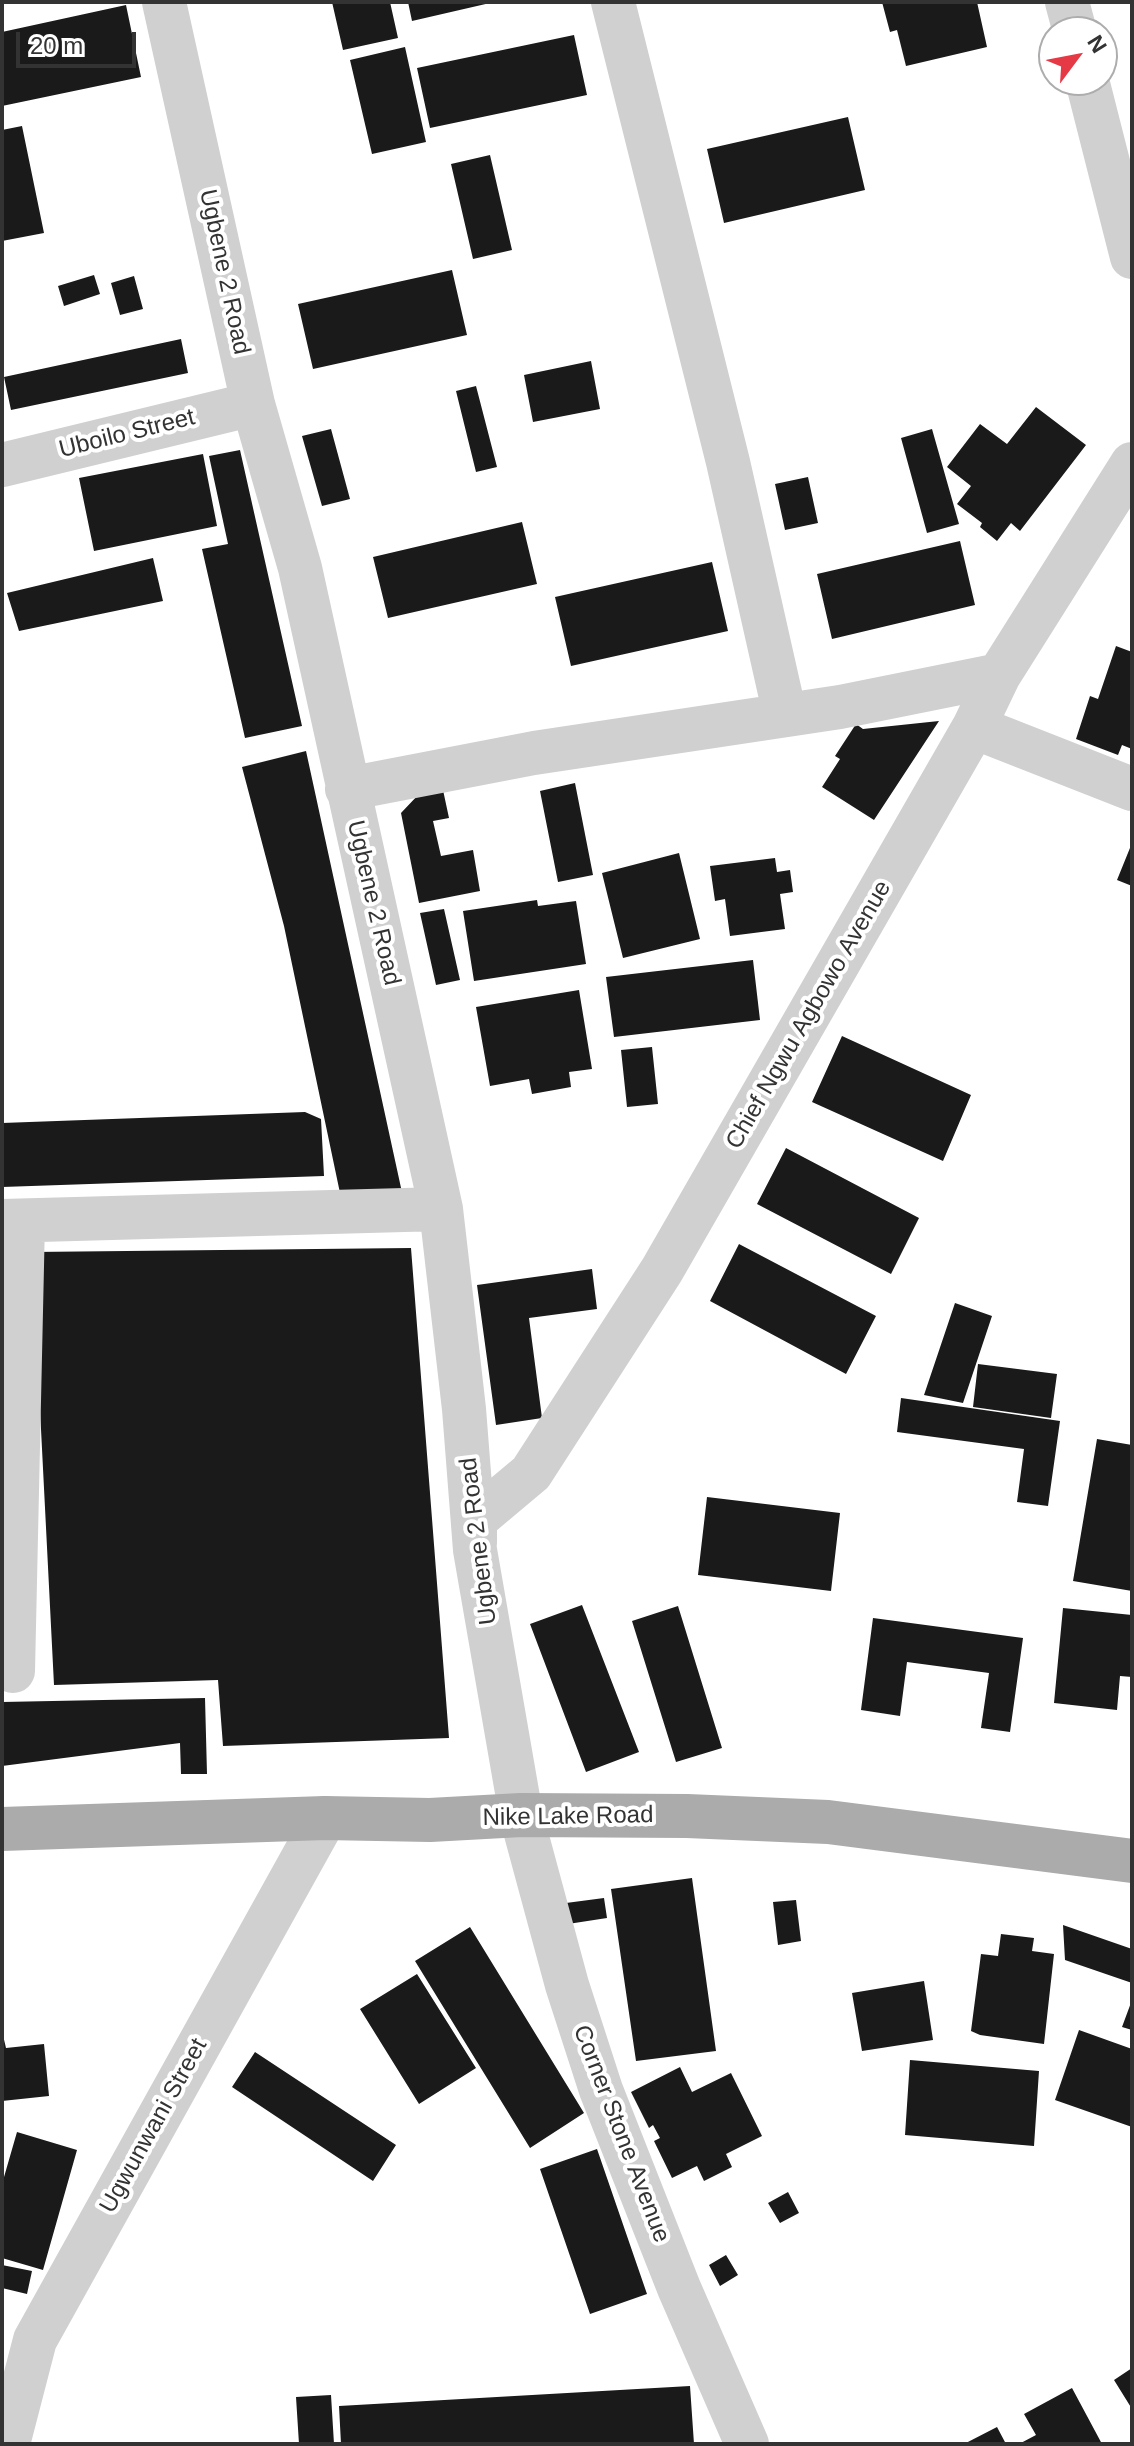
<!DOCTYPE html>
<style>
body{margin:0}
#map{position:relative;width:1134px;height:2446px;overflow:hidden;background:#fff;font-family:Arial,sans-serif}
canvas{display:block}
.frame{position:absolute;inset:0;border:4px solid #333;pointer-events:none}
.north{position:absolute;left:1038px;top:16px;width:80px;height:80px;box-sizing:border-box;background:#fff;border:2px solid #adadad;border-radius:50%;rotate:58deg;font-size:22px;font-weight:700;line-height:32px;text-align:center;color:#333}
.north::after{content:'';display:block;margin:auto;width:28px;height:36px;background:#e63946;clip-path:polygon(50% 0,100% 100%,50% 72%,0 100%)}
.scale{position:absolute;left:16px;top:32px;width:120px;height:36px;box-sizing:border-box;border:4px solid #333;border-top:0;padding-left:10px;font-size:24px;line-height:28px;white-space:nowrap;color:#333;-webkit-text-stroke:6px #fff;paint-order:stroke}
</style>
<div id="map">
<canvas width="1134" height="2446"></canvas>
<div class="frame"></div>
<div class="north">N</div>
<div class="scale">20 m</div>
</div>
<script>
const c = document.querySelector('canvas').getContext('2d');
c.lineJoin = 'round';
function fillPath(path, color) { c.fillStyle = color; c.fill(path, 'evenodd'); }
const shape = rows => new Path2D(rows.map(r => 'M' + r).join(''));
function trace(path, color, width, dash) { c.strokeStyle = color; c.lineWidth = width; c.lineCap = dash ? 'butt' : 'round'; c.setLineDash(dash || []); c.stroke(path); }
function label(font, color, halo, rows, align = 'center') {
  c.font = font + ' Arial,sans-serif'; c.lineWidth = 8; c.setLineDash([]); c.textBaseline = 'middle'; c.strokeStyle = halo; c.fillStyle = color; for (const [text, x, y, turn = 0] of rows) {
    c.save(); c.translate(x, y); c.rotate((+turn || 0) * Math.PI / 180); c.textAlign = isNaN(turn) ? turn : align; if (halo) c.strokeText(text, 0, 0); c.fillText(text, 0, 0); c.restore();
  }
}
fillPath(shape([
 [332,2,390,2,398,38,343,50],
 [408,2,490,2,490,3,412,21],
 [882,2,977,2,987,47,906,66,897,30,890,32],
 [126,5,141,77,2,106,2,32],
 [574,35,587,95,430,128,417,68],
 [405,47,426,142,372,154,350,60],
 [848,117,865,190,724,223,707,149],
 [22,126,44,233,2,241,2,130],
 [490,155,512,250,473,259,451,164],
 [452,270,467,335,313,369,298,304],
 [94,275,100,294,64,306,58,286],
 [134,276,143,309,120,315,111,283],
 [181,339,188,373,11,410,4,377],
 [591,361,600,409,533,422,524,375],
 [476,386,497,467,476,472,456,391],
 [1036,407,1086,445,1020,531,1011,523,997,541,980,527,982,523,957,504,971,486,947,467,980,424,1007,444],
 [331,429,350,499,322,506,302,436],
 [932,429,959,524,927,533,901,438],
 [240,450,302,726,245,738,202,549,228,544,209,456],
 [203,454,217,526,94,551,79,478],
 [808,477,818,523,785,530,775,484],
 [522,522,537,584,388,618,373,557],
 [960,541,975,605,832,639,817,574],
 [153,558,163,601,19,631,7,593],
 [712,562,728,631,571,666,555,597],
 [1116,646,1132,652,1132,749,1122,745,1118,755,1076,739,1090,696,1098,699],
 [939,721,874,820,822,787,840,759,835,756,856,724,863,729],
 [306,751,403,1197,340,1193,284,926,242,767],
 [575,783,593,875,558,882,540,791],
 [443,790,449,818,433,821,441,856,473,850,480,891,419,903,401,813,419,794],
 [1132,843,1132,886,1117,880],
 [679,853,700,939,623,958,602,873],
 [775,858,777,872,790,870,793,892,780,894,785,929,730,936,725,899,715,901,710,866],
 [537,900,538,906,576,901,586,964,474,981,463,911],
 [444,909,460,980,436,985,420,913],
 [753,960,760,1020,614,1037,606,977],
 [579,990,592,1069,569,1072,571,1087,532,1094,529,1079,490,1086,476,1007],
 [842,1036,971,1095,943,1161,812,1102],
 [652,1047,658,1104,627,1107,621,1050],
 [305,1112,321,1119,324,1176,2,1187,2,1123],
 [786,1148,919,1218,891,1274,757,1204],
 [739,1244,876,1316,846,1374,710,1301],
 [411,1248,449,1738,223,1746,218,1680,54,1685,32,1252],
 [592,1269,597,1309,529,1318,542,1418,496,1425,477,1285],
 [955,1303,992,1316,963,1403,924,1395],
 [978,1364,1057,1374,1051,1418,973,1407],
 [901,1398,1060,1421,1048,1506,1017,1502,1024,1449,897,1432],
 [1097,1439,1132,1445,1132,1591,1073,1581],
 [707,1497,840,1513,831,1591,698,1575],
 [582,1605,639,1752,586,1772,530,1624],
 [678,1606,722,1748,676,1762,632,1621],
 [1063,1608,1132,1615,1132,1677,1120,1676,1117,1710,1054,1703],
 [873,1618,1023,1638,1010,1732,981,1728,989,1673,907,1662,900,1716,861,1710],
 [205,1698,207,1774,181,1774,180,1743,2,1766,2,1702],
 [692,1878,716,2051,636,2061,611,1889],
 [604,1898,607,1918,568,1924,566,1903],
 [796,1900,801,1941,778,1945,773,1902],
 [1063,1925,1132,1949,1132,1983,1065,1960],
 [470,1927,584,2113,530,2148,415,1961],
 [1001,1934,1034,1938,1032,1951,1054,1954,1044,2044,980,2035,971,2031,981,1954,998,1956],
 [417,1974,476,2068,419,2104,360,2009],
 [924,1981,933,2040,862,2051,852,1993],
 [1132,2000,1132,2030,1122,2027],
 [1079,2030,1132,2049,1132,2127,1055,2100],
 [2,2031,6,2048,44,2044,49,2096,2,2101],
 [255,2052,396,2145,373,2181,232,2087],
 [910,2060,1039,2071,1034,2146,905,2135],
 [680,2067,692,2092,731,2073,762,2136,726,2154,732,2167,704,2181,697,2166,672,2178,654,2141,660,2138,653,2125,649,2128,631,2092],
 [17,2132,77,2150,43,2270,2,2258,2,2184],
 [597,2149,647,2294,590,2314,540,2169],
 [788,2192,799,2213,780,2223,768,2203],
 [726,2255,738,2275,720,2286,709,2265],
 [2,2265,32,2271,27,2294,2,2288],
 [1132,2368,1132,2409,1114,2380],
 [690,2386,694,2444,341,2444,339,2406],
 [1072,2388,1102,2444,1019,2444,1036,2435,1024,2414],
 [331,2395,334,2444,299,2444,296,2397],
 [997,2427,1006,2444,964,2444]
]), '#1a1a1a');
trace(shape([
 [164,2,253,404,300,568,441,1209,464,1409,475,1550,521,1815,567,1985,601,2090,679,2288,747,2444],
 [613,2,728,462,785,715],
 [1067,2,1075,32],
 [1087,80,1132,257],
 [2,465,253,404],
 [974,727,1132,789],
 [347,789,534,753,840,707,999,675],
 [2,1221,441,1209],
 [475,1543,475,1520,531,1473,662,1270,974,727,999,675,1132,464],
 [13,1671,23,1221],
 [8,2444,35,2340,325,1818]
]), '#d0d0d0', 44);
trace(shape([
 [2,1829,325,1818,430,1820,521,1815,687,1816,828,1822,1132,1861]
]), '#ababab', 44);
label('24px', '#333', '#fff', [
 ["Ugbene 2 Road",224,272,78],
 ["Uboilo Street",127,434,-14],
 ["Ugbene 2 Road",373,903,77],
 ["Chief Ngwu Agbowo Avenue",809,1015,-60],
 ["Ugbene 2 Road",479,1541,-97],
 ["Nike Lake Road",568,1817,-1],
 ["Ugwunwani Street",154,2126,-61],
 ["Corner Stone Avenue",621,2134,69]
]);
</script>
